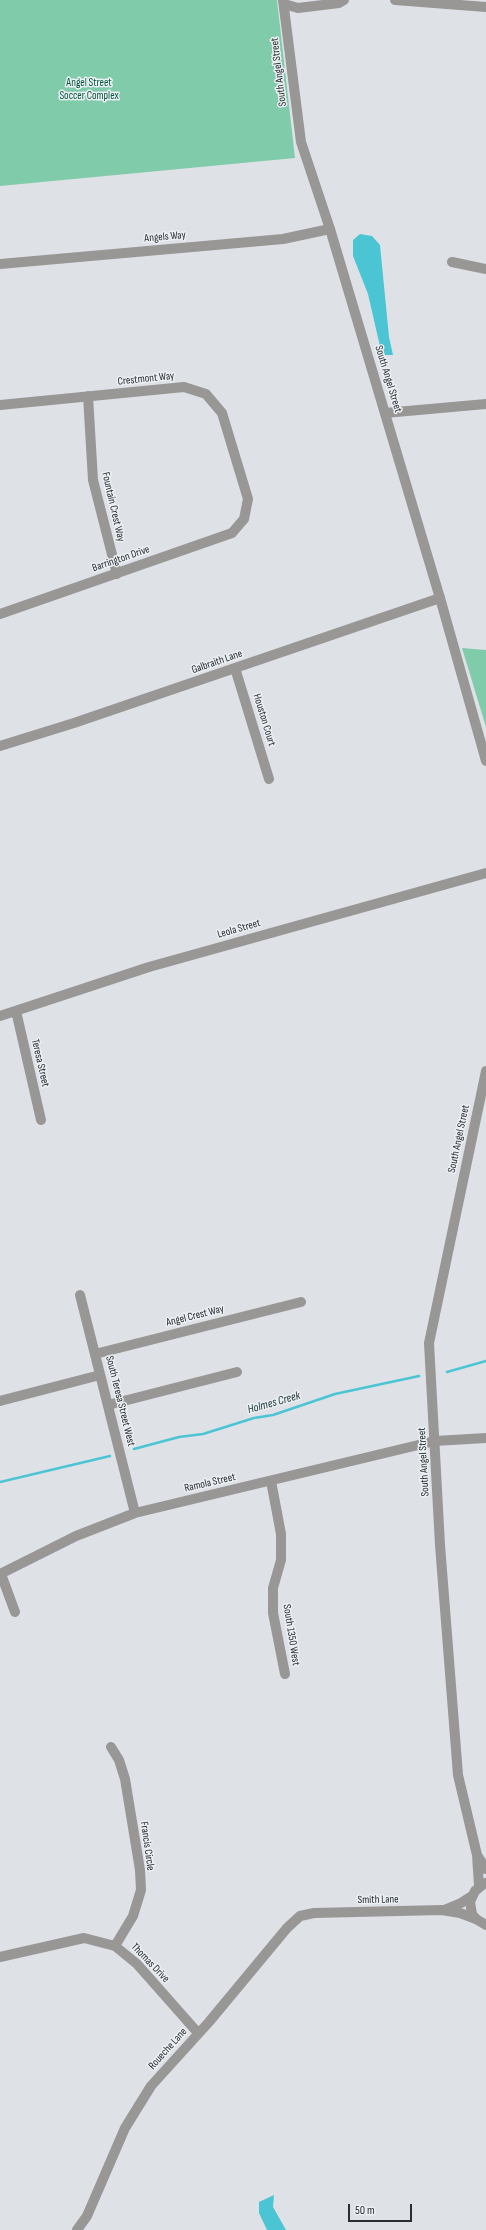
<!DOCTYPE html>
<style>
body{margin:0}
#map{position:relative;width:486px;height:2230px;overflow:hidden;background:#dee2e7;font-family:"Sofia Sans Condensed",sans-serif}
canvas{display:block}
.scale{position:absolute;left:348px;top:2204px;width:64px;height:18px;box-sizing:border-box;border:2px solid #2a2c2e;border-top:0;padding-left:5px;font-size:12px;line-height:14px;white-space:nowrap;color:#2a2c2e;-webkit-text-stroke:3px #ebf0f4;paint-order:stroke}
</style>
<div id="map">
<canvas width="486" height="2230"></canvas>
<div class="scale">50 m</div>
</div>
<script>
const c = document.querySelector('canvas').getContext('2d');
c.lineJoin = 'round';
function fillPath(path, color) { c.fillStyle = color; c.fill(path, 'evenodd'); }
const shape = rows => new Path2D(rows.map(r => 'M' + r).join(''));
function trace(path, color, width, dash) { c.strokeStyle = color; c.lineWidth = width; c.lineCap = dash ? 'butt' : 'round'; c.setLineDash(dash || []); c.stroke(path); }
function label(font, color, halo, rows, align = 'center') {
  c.font = font + ' "Sofia Sans Condensed",sans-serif'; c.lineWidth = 3; c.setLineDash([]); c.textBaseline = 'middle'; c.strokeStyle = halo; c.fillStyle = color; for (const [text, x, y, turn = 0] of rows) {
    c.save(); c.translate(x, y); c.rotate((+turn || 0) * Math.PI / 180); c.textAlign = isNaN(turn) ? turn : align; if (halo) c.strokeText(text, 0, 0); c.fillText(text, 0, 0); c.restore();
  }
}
fillPath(shape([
 [0,0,277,0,295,158,0,186],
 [462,648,486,650,486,727]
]), '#80cbaa');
fillPath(shape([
 [360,234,372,236,380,245,389,337,393,355,382,355,368,294,353,256,353,240],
 [274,2195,273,2207,286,2230,267,2230,259,2213,259,2202]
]), '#4bc4d3');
trace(shape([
 [447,1372,486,1361],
 [134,1449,179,1437,203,1434,254,1418,273,1415,335,1394,419,1376],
 [0,1482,110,1456]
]), '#4bc4d3', 2.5);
trace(shape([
 [395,0,486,7],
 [284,4,298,8,339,3,344,0],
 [452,262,486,269],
 [0,264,283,239,330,229],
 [88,396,93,480,117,574],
 [0,405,184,387,206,394,222,413,248,499,244,519,232,533,0,614],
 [385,413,486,404],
 [235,668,269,779],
 [0,746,74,723,440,598],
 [16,1011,41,1120],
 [0,1016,149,967,486,873],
 [80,1295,135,1513],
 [95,1354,301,1302],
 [0,1401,100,1375],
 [108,1405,237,1372],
 [271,1481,281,1534,281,1560,273,1588,273,1613,285,1674],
 [0,1574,76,1536,135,1513,435,1441,486,1438],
 [1,1574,15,1612],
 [111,1747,119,1760,125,1779,140,1870,141,1890,133,1916,115,1946],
 [444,1910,461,1903,472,1896],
 [0,1957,84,1938,115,1946,137,1964,198,2033],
 [77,2230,87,2216,125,2128,151,2086,209,2022,287,1928,300,1916,314,1913,442,1910,460,1913,476,1919]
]), '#999696', 10);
trace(shape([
 [283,0,301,142,330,229,440,598,486,761],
 [477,1855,486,1869],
 [485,1883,475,1891,470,1902,472,1914,476,1919,486,1925],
 [479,1886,477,1855,458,1775,440,1545,429,1343,486,1071]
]), '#999696', 10);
label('11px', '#2a2c2e', '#ebf0f4', [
 ["South Angel Street",279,72,-97],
 ["Angels Way",165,237,-5],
 ["Crestmont Way",146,379,-6],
 ["South Angel Street",388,379,73],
 ["Fountain Crest Way",113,507,77],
 ["Barrington Drive",121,559,-19],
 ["Galbraith Lane",217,662,-19],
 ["Houston Court",264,720,73],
 ["Leola Street",239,929,-16],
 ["Teresa Street",40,1063,77],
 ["South Angel Street",459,1139,-78],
 ["Angel Crest Way",195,1316,-14],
 ["South Teresa Street West",120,1401,76],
 ["South Angel Street",424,1462,-93],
 ["Ramola Street",210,1483,-13],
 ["South 1350 West",291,1635,81],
 ["Francis Circle",147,1846,82],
 ["Smith Lane",378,1900,-1],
 ["Thomas Drive",150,1963,46],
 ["Roueche Lane",168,2049,-48]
]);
label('11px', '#06563c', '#ebf0f4', [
 ["Angel Street",89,83],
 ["Soccer Complex",89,96]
]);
label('italic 12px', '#1c3134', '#ebf0f4', [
 ["Holmes Creek",274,1403,-16]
]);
</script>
